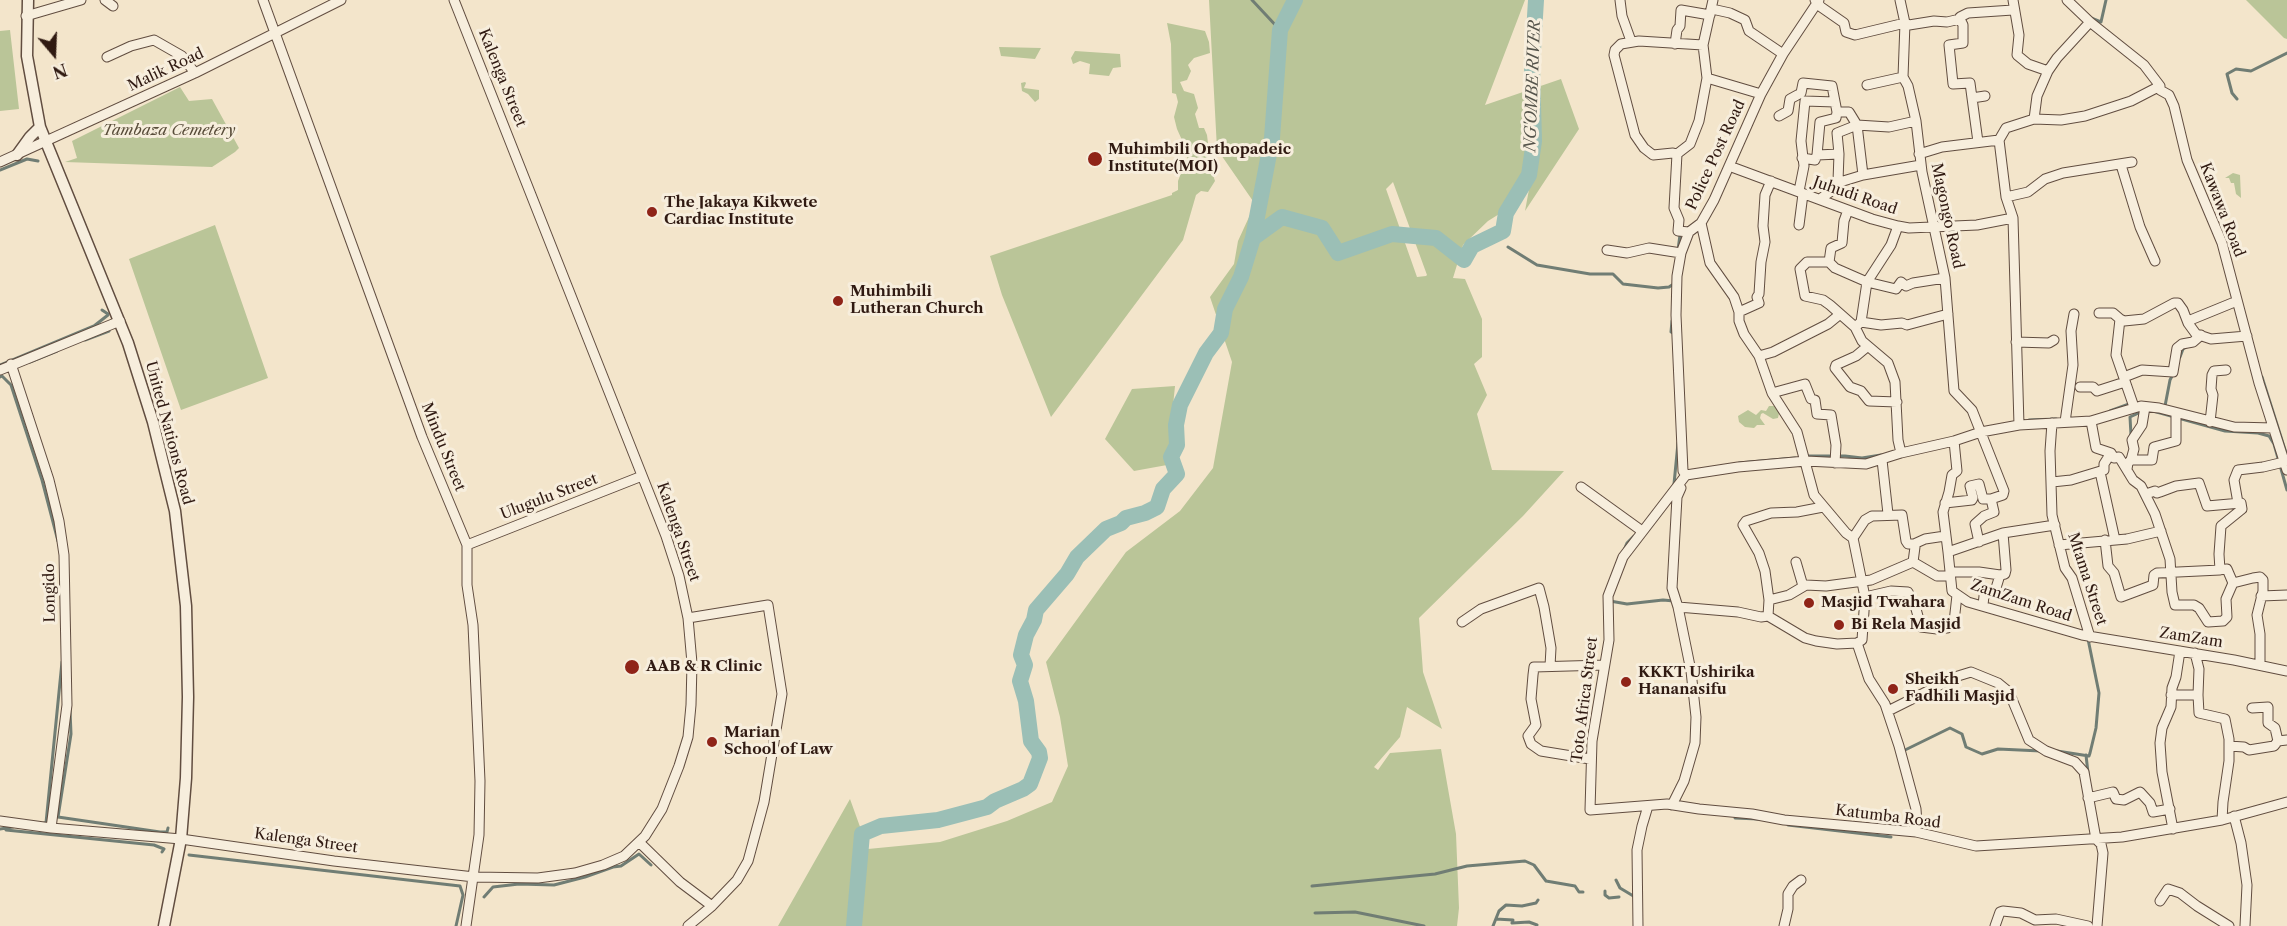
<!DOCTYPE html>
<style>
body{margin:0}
#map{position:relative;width:2287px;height:926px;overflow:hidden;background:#f3e5cb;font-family:"Libre Caslon Text",serif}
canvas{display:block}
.north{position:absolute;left:24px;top:24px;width:60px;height:60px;-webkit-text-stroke:4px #f7eedd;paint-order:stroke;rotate:161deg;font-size:16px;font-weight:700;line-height:24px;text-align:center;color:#301a12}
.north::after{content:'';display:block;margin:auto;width:21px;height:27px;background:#301a12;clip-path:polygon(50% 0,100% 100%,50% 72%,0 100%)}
</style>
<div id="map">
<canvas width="2287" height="926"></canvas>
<div class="north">N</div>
</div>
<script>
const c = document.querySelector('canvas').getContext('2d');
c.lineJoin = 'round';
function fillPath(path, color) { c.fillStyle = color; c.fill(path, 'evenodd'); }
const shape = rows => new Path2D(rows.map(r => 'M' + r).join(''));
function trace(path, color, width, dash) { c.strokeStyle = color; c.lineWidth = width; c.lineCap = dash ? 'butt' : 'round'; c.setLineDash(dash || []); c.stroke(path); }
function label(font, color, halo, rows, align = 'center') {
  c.font = font + ' "Libre Caslon Text",serif'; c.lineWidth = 6; c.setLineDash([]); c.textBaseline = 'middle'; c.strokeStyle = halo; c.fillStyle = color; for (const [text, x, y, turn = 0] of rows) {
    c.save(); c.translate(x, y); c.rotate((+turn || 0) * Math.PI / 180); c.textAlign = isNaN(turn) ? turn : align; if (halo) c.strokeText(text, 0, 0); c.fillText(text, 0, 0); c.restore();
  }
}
fillPath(shape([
 [1209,0,1525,0,1485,105,1561,79,1579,129,1525,211,1530,184,1520,201,1488,221,1463,245,1453,278,1465,279,1482,319,1482,357,1474,364,1487,395,1477,414,1492,470,1564,471,1523,516,1419,618,1423,672,1442,729,1407,707,1400,737,1374,767,1378,770,1390,753,1441,749,1456,834,1459,908,1457,926,778,926,850,799,868,849,940,842,1007,821,1052,802,1068,766,1060,717,1046,662,1126,552,1180,511,1213,468,1232,362,1210,297,1234,264,1238,241,1255,204,1217,149],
 [1393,182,1427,275,1426,276,1417,277,1386,189],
 [2246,0,2287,0,2287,39,2284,38],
 [1167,23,1205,31,1209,42,1210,53,1194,58,1188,65,1191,71,1187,80,1180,82,1184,91,1194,94,1198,108,1195,114,1199,128,1204,128,1207,135,1208,143,1205,147,1213,158,1212,172,1215,181,1208,192,1201,191,1196,195,1183,240,1051,417,1002,295,990,256,1172,195,1172,193,1178,190,1178,181,1184,165,1188,163,1186,149,1177,129,1174,117,1178,102,1176,94,1172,93,1171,44],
 [10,30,19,109,0,111,0,31],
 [999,47,1041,48,1035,59,1001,56],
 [1075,51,1120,54,1121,67,1113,68,1109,76,1089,74,1090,64,1080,61,1073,64,1071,58],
 [1025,82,1026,83,1024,88,1039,90,1039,99,1035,102,1028,94,1022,91,1021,83],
 [180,87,189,101,212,99,239,148,235,152,212,167,65,162,77,158,72,141],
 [2233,173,2240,175,2241,198,2236,194,2234,183,2231,183,2229,178,2225,178],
 [215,225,268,378,181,410,129,259],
 [1175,386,1167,465,1134,471,1105,439,1132,389],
 [1769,406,1777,406,1780,409,1778,418,1773,419,1763,413,1761,414,1760,418,1765,425,1757,425,1754,428,1745,427,1739,422,1738,416,1748,410,1756,415,1761,410,1766,411]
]), '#bac598');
trace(shape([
 [1252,0,1280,30],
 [2091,18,2101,22,2106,0],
 [2237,99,2232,93,2227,74,2236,69,2251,71,2287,53],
 [0,170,27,159,38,161],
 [1508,247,1537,265,1590,274,1613,274,1623,284,1658,288,1669,287,1672,285],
 [1678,250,1680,235],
 [1672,321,1671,332,1673,333],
 [85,340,109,331],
 [2180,357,2183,349,2188,346],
 [30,362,57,351],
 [0,365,94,326,108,315,108,314,102,310],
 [0,377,2,376,11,385,42,480,58,541],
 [2262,377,2287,456],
 [2163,406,2165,406,2170,380,2173,374],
 [2110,411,2129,404],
 [2153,411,2225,431,2258,433,2269,436,2274,444,2287,490],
 [2029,420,2056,419],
 [2131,435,2130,417,2143,411],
 [1808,456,1845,456,1862,458,1881,455],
 [1739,463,1795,458],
 [1674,484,1678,443],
 [1624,550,1627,543,1634,536],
 [1610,601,1627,604,1663,600,1674,601],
 [70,710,71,734,58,817,160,832,167,832,168,828],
 [1903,751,1950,728,1962,734,1966,747,1982,754,1998,749,2041,751],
 [2057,751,2089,756,2090,753,2096,728,2099,693,2088,639],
 [2086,755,2088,773],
 [1735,818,1758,819],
 [44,823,46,823,62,662],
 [1788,825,1891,837],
 [0,829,13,827],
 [6,830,154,845,164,849,162,852],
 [189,855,460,886,463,895,456,926],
 [1616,880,1620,888,1635,897],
 [1312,886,1435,874,1467,866,1525,861,1534,865,1546,881,1575,886,1579,892,1583,892],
 [1605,891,1605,895,1609,898,1619,897],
 [484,897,493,887,519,884,554,885,585,877,613,867,621,866,639,854,651,865],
 [1315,913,1355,912,1424,926],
 [1496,919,1513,920,1512,923,1529,922,1537,925],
 [1493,926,1499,911,1506,905,1522,906,1536,903,1538,900]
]), '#707d74', 3);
trace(shape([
 [1253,238,1282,217,1322,228,1338,253,1392,234,1436,238,1464,260,1472,246,1503,231,1506,213,1529,175,1534,141,1532,66,1536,0],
 [854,926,862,834,881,826,938,820,987,807,995,801,1023,789,1030,784,1040,758,1039,752,1031,741,1026,701,1020,681,1025,665,1021,655,1026,635,1034,620,1036,610,1067,574,1077,557,1106,529,1121,523,1126,518,1145,513,1157,507,1163,489,1177,474,1171,457,1177,445,1176,425,1180,405,1206,353,1221,333,1225,309,1241,277,1253,238,1272,138,1280,30,1295,0]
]), '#9bbfb6', 16);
const minor = shape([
 [105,0,113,6],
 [263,0,422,437,467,545,467,585,473,625,480,781,479,835,466,926],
 [1620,0,1622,16,1631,41],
 [1815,0,1821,7,1844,23,1846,32,1855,35,1905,23,1909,25,1934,21,1947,22,1960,19,1960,17,1968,13,2013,10],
 [1900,0,1905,23,1903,77,1908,86,1916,121,1922,172,1945,278,1954,391,1972,410,2004,491,2003,495,1991,499],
 [2013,0,2019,35,2017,55,2028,64,2048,71],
 [2067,0,2090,22,2144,65,2160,86,2160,90,2169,95,2174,106,2187,160,2222,243,2259,383,2287,470],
 [1712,9,1730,13,1745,20,1749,31,1783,54],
 [26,16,81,0],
 [1960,19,1963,25,1963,43,1949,45,1953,84,1970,83,1972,98],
 [1675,44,1677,30,1680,26,1681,10,1710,15],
 [107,57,131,46,154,40,182,56,195,73],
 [1707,78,1761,94],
 [1867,85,1903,77],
 [1779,116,1788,111,1790,99,1801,93,1803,83,1832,86,1837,112,1849,112,1857,125,1863,175,1921,165],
 [2034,119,2061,120,2085,116,2131,101,2160,86],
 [1978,142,1972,98,1985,96],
 [1677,154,1673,153,1653,155,1644,148,1635,135,1614,55,1615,50,1621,44,1639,41,1703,45],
 [1919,154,1942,147,1999,140],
 [1817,155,1820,122,1836,118,1837,112],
 [1802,158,1815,160,1817,155,1839,154],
 [0,162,195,73,341,0],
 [2121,165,2140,227,2155,261],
 [1729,166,1872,219,1898,226,1909,228,1977,225,2013,218],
 [1838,181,1839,154,1837,133,1857,125,1889,127,1916,121],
 [1799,191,1804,166,1801,141,1805,101,1835,102],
 [2006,197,2028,192,2045,179,2063,173,2132,162],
 [1820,199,1830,192,1838,181,1840,182,1863,175],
 [1799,225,1803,194],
 [1689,232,1678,231,1679,220,1674,208,1677,154,1690,144,1699,121,1707,78,1703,45,1713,0],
 [1607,250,1627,253,1649,248,1681,253],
 [1829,262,1831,248,1842,243,1844,221,1848,210],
 [1739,312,1759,303,1757,297,1759,294,1761,262,1765,242,1763,226,1765,195,1771,181],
 [2099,313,2113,313,2120,319,2116,355,2134,407],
 [2120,319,2124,321,2144,319,2174,303,2178,303,2183,310,2188,323,2196,334,2211,339,2247,336],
 [2188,321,2237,301],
 [1861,322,1881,325,1902,323,1907,325,1948,314],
 [1855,327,1861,322,1867,282,1891,245,1898,226],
 [2016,342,2049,343,2054,340],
 [1868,346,1856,356,1836,365,1835,368,1850,387,1861,391,1869,401,1897,402],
 [1759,356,1773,352,1828,324,1839,315],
 [11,364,49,480,59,521,64,555,67,705,51,828],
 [0,370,120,321],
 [2124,377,2142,370,2173,372,2177,348,2182,344,2193,342,2201,335],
 [2080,387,2093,387,2097,391,2125,382],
 [1772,393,1805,384,1811,399,1815,400,1817,414,1831,415,1836,445,1835,463],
 [2091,421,2096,448,2111,453,2114,458,2119,457,2133,480,2141,486,2155,514,2170,559,2172,592,2175,605,2194,605,2199,608,2208,622,2223,621,2227,617,2226,599,2233,583],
 [2065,422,2073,365,2071,331,2074,314],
 [2210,422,2213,395,2211,389,2212,375,2214,371,2226,370],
 [2052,423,2050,451,2052,515,2065,568,2072,578,2090,637],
 [2019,425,2013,218,2006,197,1999,140,2006,128,2034,119,2037,96,2048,71,2057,58,2090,22],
 [1901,453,1898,440,1895,382,1888,363,1862,341,1855,327,1830,305,1823,300,1805,296,1800,269,1807,262,1829,262,1835,268,1867,282,1896,289,1901,282,1906,286,1913,283,1945,278],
 [1882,460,1888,514],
 [2131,460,2134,449,2132,440,2142,425,2145,407],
 [2127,469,2128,463,2131,460,2152,460,2154,447,2176,441,2176,413],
 [2100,472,2115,540],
 [1686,475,1623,557,1608,596,1609,640,1592,741,1590,810,1667,804,1699,809,1752,814,1784,820,1916,832,1976,846,2122,837,2222,820,2287,802],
 [1686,475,1738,467,1806,461,1866,464,1901,453,1954,441,1981,432,2019,425,2091,421,2141,406,2159,408,2234,427,2273,428],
 [1686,475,1683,471,1676,315,1677,276,1681,253,1689,232,1701,223,1714,200,1761,94,1783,54,1819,0],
 [2052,482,2071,480,2104,470,2104,464,2111,453],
 [1581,487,1642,531],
 [2146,494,2155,491,2157,493,2160,492,2176,486,2199,483,2207,506,2241,503,2242,509,2221,526,2219,554,2220,570,2218,570,2227,569,2233,583,2253,578,2260,577,2263,580,2263,591,2257,615,2260,634,2260,665],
 [1945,503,1972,500,1973,498,1970,486,1979,484,1983,499,1991,499,1994,512,1984,516,1975,524,1979,542],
 [2238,503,2234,480,2238,470,2263,467,2284,462],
 [2055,525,2003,533,1948,552,1952,591,1968,602,2082,635,2234,660,2287,671],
 [1853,538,1865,520,1872,516,1902,515,1906,541,1908,544,1914,544,1915,547,1913,562],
 [2105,540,2108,566,2114,573,2121,597,2153,585,2154,575,2157,573,2220,570],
 [1914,544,1925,539,1945,536],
 [467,545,642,476],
 [2059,545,2127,539,2161,531],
 [1948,552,1943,512,1949,492,1952,475,1957,471,1954,441],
 [1796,562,1803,586],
 [1950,572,1979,572,2000,575],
 [2261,596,2287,595],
 [1865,597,1891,591,1908,592,1916,609,1921,627,1937,629,1947,628,1954,622,1957,595],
 [1769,600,1789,595,1806,585,1826,586,1871,580,1913,562,1937,576,1950,576],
 [1983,605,1984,596,1996,588,2000,575,2005,574,2006,570,2003,533],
 [1678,607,1738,612,1761,617,1768,616,1805,638,1816,641,1837,644,1857,643,1862,640,1865,597,1853,538,1846,533,1814,495,1797,432,1772,393,1759,356,1744,334,1739,321,1739,312,1734,297,1710,263,1701,223],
 [1768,616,1769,600,1765,571,1759,553,1743,525,1746,521,1771,513,1797,512,1823,507],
 [688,618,768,605,782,694,764,802,748,861,737,880,712,906,688,926],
 [1462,622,1481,609,1539,588,1544,607,1551,648,1550,666],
 [1857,643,1869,679,1885,704,1899,746,1916,809,1917,823,1915,832],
 [2195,653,2199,669,2198,695],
 [2171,695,2198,695,2199,713,2225,719,2229,739,2229,761,2223,802,2222,820],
 [2252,708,2268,707,2268,723,2275,728,2278,741,2287,740],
 [1888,711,1958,676,1971,672,1998,683,2009,692,2029,740,2046,751,2075,762,2084,772,2096,839,2101,844,2103,853,2097,926],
 [2229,746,2244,747,2249,750,2274,746,2278,741],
 [1590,759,1541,751,1531,744,1528,736,1536,725,1531,699,1533,675,1534,667,1604,665],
 [2088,798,2113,792,2116,799,2124,800,2140,792,2150,803,2153,812,2170,809],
 [1672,805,1684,781,1695,743,1696,717,1691,671,1678,607,1672,588,1677,497,1681,488],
 [2234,816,2241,843,2247,885,2245,926],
 [0,821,51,828,181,839,334,861,474,877,538,878,575,873,603,865,624,856,645,836,662,809,679,766,688,737,691,705,692,663,688,618,679,576,666,536,454,0],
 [2173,829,2162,772,2160,743,2162,728,2171,707,2172,688,2176,677,2180,651],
 [639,842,680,882,712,906],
 [2160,901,2168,889,2180,893,2197,906,2229,926],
 [1638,926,1637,850,1642,826,1648,806],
 [1784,926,1788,909,1788,894,1793,886,1801,880],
 [1995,926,2000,912,2003,911,2021,913,2035,920,2056,919,2088,926]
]);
const tertiary = shape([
 [28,0,27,56,40,127,128,343,153,422,175,511,186,606,188,697,186,778,181,839,164,926],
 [17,155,30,137,40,127]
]);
trace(minor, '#614d40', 11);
trace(tertiary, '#614d40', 13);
trace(minor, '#f7eedd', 9);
trace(tertiary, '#f7eedd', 10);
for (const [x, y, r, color] of [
 [1095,159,8,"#8f2418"],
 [652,212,6,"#8f2418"],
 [838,301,6,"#8f2418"],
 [1809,603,6,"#8f2418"],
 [1839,625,6,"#8f2418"],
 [632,667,8,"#8f2418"],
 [1626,682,6,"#8f2418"],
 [1893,689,6,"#8f2418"],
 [712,742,6,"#8f2418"]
]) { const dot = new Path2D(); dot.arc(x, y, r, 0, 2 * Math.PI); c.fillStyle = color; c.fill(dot); trace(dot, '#f7eedd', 2); }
label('15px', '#301a12', '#f7eedd', [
 ["Malik Road",166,70,-25],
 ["Kalenga Street",502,78,68],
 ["Police Post Road",1716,155,-65],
 ["Juhudi Road",1855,196,19],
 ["Kawawa Road",2222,210,69],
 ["Magongo Road",1947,216,78],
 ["United Nations Road",169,433,75],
 ["Mindu Street",443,447,68],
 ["Ulugulu Street",549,497,-21],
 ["Kalenga Street",678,532,71],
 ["Mtama Street",2087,579,72],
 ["Longido",50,593,-91],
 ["ZamZam Road",2021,601,18],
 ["ZamZam",2191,638,9],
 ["Toto Africa Street",1585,700,-83],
 ["Katumba Road",1888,817,7],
 ["Kalenga Street",306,841,8]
]);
label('italic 15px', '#594d3a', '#f7eedd', [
 ["Tambaza Cemetery",169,131]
]);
label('bold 15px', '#301a12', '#f7eedd', [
 ["Muhimbili Orthopadeic",1108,150],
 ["Institute(MOI)",1108,167],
 ["The Jakaya Kikwete",664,203],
 ["Cardiac Institute",664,220],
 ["Muhimbili",850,292],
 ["Lutheran Church",850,309],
 ["Masjid Twahara",1821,603],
 ["Bi Rela Masjid",1851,625],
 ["AAB & R Clinic",646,667],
 ["KKKT Ushirika",1638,673],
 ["Hananasifu",1638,690],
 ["Sheikh",1905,680],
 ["Fadhili Masjid",1905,697],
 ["Marian",724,733],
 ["School of Law",724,750]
], 'left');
label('italic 16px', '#55544b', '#f7eedd', [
 ["NG'OMBE RIVER",1533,86,-88]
]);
</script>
